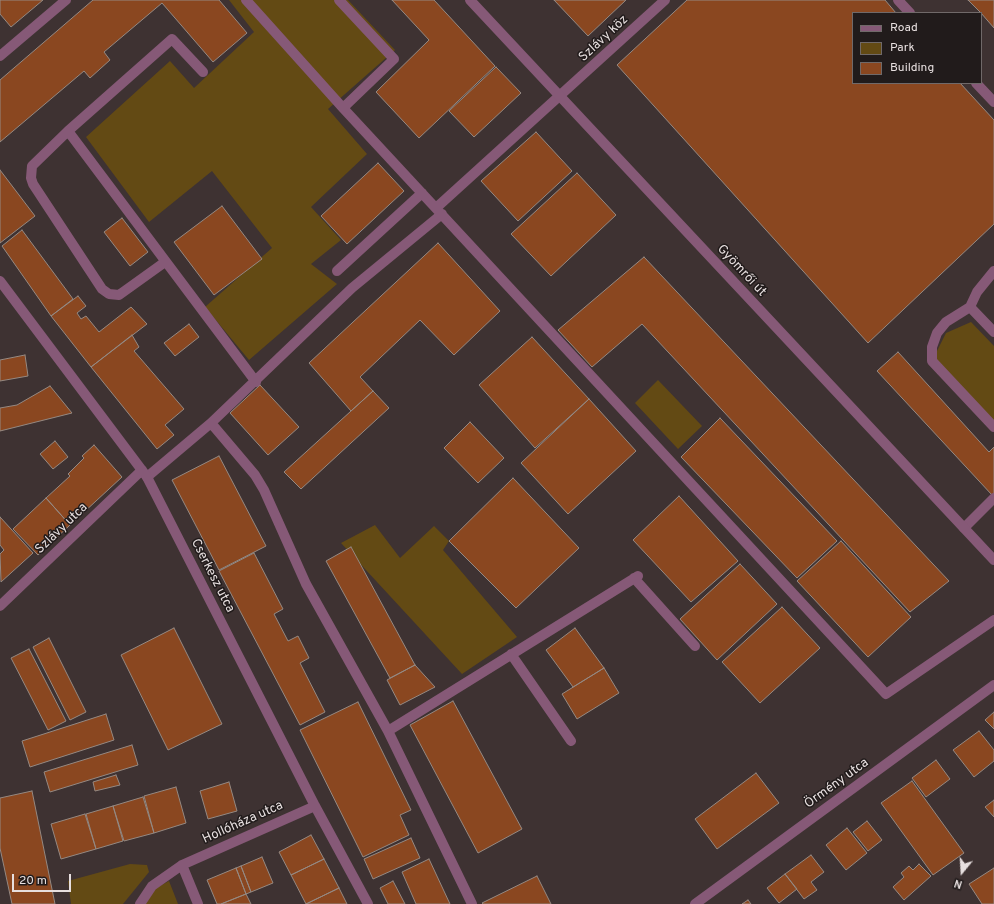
<!DOCTYPE html>
<meta charset="utf-8">
<style>
body{margin:0}
#map{position:relative;width:994px;height:904px;overflow:hidden;background:#3e3232;font-family:Overpass,sans-serif}
canvas{display:block}
.legend{position:absolute;left:852px;top:12px;width:130px;height:72px;box-sizing:border-box;background:#211b1b;border:1px solid #706969;margin:0;padding:5px 7px;list-style:none;font-size:12px;color:#e7dfdf}
.legend li{display:flex;align-items:center;gap:8px;height:20px}
.legend b{width:20px;border:1px solid #706969}
.north{position:absolute;left:942px;top:852px;width:40px;height:40px;-webkit-text-stroke:3px #211b1b;paint-order:stroke;rotate:198deg;font-size:11px;font-weight:700;line-height:16px;text-align:center;color:#e7dfdf}
.north::after{content:'';display:block;margin:auto;width:14px;height:18px;background:#e7dfdf;clip-path:polygon(50% 0,100% 100%,50% 72%,0 100%)}
.scale{position:absolute;left:12px;top:874px;width:59px;height:18px;box-sizing:border-box;border:2px solid #e7dfdf;border-top:0;padding-left:5px;font-size:12px;line-height:14px;white-space:nowrap;color:#e7dfdf;-webkit-text-stroke:3px #211b1b;paint-order:stroke}
</style>
<div id="map">
<canvas width="994" height="904"></canvas>
<ul class="legend">
<li><b style="height:5px;background:#865977"></b>Road</li>
<li><b style="height:11px;background:#634a14"></b>Park</li>
<li><b style="height:11px;background:#8a4720"></b>Building</li>
</ul>
<div class="north">N</div>
<div class="scale">20 m</div>
</div>
<script>
const c = document.querySelector('canvas').getContext('2d');
c.lineJoin = 'round';
function fillPath(path, color) { c.fillStyle = color; c.fill(path, 'evenodd'); }
const shape = rows => new Path2D(rows.map(r => 'M' + r).join(''));
function trace(path, color, width, dash) { c.strokeStyle = color; c.lineWidth = width; c.lineCap = dash ? 'butt' : 'round'; c.setLineDash(dash || []); c.stroke(path); }
function label(font, color, halo, rows, align = 'center') {
  c.font = font + ' Overpass,sans-serif'; c.lineWidth = 3; c.setLineDash([]); c.textBaseline = 'middle'; c.strokeStyle = halo; c.fillStyle = color; for (const [text, x, y, turn = 0] of rows) {
    c.save(); c.translate(x, y); c.rotate((+turn || 0) * Math.PI / 180); c.textAlign = isNaN(turn) ? turn : align; if (halo) c.strokeText(text, 0, 0); c.fillText(text, 0, 0); c.restore();
  }
}
fillPath(shape([
 [229,0,348,0,395,50,328,109,367,154,311,207,341,240,311,264,337,284,249,360,205,307,272,248,212,171,149,222,86,137,170,61,194,88,254,32],
 [971,322,994,346,994,427,932,361,946,333],
 [658,380,702,426,678,449,635,403],
 [375,525,400,558,434,526,449,541,443,550,517,637,462,674,341,543],
 [130,864,147,865,149,872,123,904,71,904,68,881],
 [169,881,178,904,145,904,156,888]
]), '#634a14');
const building = shape([
 [0,0,43,0,11,27,0,14,0,0],
 [93,0,219,0,247,33,213,62,162,3,104,52,110,60,90,78,84,71,0,142,0,80,93,0],
 [392,0,434,0,495,66,419,138,376,92,429,40,392,0],
 [554,0,626,0,588,36,554,0],
 [687,0,885,0,896,13,853,13,853,83,960,83,994,120,994,224,868,343,617,65,687,0],
 [968,0,994,0,994,28,981,13,968,0],
 [496,67,521,93,474,137,449,111,496,67],
 [536,132,572,171,518,221,481,181,536,132],
 [378,163,404,191,347,244,321,216,378,163],
 [0,170,35,216,0,243,0,170],
 [577,173,616,215,551,276,511,234,577,173],
 [222,206,262,259,214,295,174,242,222,206],
 [122,218,148,252,130,266,104,232,122,218],
 [22,230,73,299,51,316,2,246,22,230],
 [438,243,500,311,454,355,420,320,360,377,373,391,351,411,309,363,438,243],
 [644,257,949,581,910,612,642,324,592,367,558,330,644,257],
 [78,296,86,306,77,313,81,319,86,316,99,332,131,307,147,324,91,367,51,316,78,296],
 [189,324,199,337,175,356,164,343,189,324],
 [132,335,139,347,134,351,184,409,165,425,174,435,157,449,91,367,132,335],
 [532,337,589,399,535,448,479,385,532,337],
 [898,352,989,452,994,447,994,493,992,495,877,371,898,352],
 [25,355,28,376,0,381,0,360,25,355],
 [260,385,299,427,268,455,230,413,260,385],
 [50,386,72,413,0,431,0,408,17,405,50,386],
 [373,391,389,408,301,489,284,472,373,391],
 [589,399,636,451,568,514,521,463,589,399],
 [720,418,837,541,797,578,681,457,720,418],
 [470,422,504,458,478,483,444,448,470,422],
 [55,441,68,457,53,469,40,454,55,441],
 [94,445,122,477,70,525,46,498,70,476,68,474,84,458,82,456,94,445],
 [219,456,266,546,219,570,172,480,219,456],
 [513,478,579,548,516,608,449,541,513,478],
 [679,496,738,561,691,602,633,540,679,496],
 [46,498,70,525,38,555,13,529,46,498],
 [0,517,33,553,1,582,0,554,4,550,0,545,0,517],
 [841,541,911,617,868,657,797,581,841,541],
 [351,547,415,665,390,678,326,561,351,547],
 [254,553,283,609,274,614,288,641,298,636,309,658,300,663,325,712,300,725,219,571,254,553],
 [740,564,777,604,717,660,680,619,740,564],
 [782,607,820,648,760,703,722,662,782,607],
 [174,628,222,724,168,750,121,655,174,628],
 [575,628,604,668,573,687,546,650,575,628],
 [49,638,86,712,70,720,33,647,49,638],
 [29,649,66,721,48,730,11,658,29,649],
 [415,665,435,687,400,705,387,680,415,665],
 [604,668,619,693,577,719,562,694,604,668],
 [453,701,522,829,478,853,410,725,453,701],
 [358,702,411,810,400,815,409,835,363,857,300,730,358,702],
 [994,712,994,729,985,720,994,712],
 [106,714,114,740,30,767,22,741,106,714],
 [979,731,994,750,994,761,974,777,953,750,979,731],
 [132,745,138,765,50,792,44,772,132,745],
 [936,760,950,779,926,797,912,778,936,760],
 [756,773,779,803,717,849,695,819,756,773],
 [116,775,120,785,95,791,93,782,116,775],
 [912,781,964,853,933,875,881,803,912,781],
 [229,782,237,811,208,819,200,791,229,782],
 [176,787,186,823,154,833,144,796,176,787],
 [32,791,55,904,12,904,0,848,0,798,32,791],
 [143,797,154,833,124,841,113,806,143,797],
 [994,800,994,817,985,807,994,800],
 [113,806,123,841,96,849,86,814,113,806],
 [85,814,96,849,61,859,51,824,85,814],
 [867,821,882,840,868,851,853,832,867,821],
 [847,828,867,853,846,870,826,845,847,828],
 [311,835,324,859,291,875,279,852,311,835],
 [411,838,420,858,373,879,364,859,411,838],
 [811,855,824,872,811,882,817,890,804,899,785,874,811,855],
 [262,857,273,883,251,892,241,866,262,857],
 [324,859,339,888,306,904,291,875,324,859],
 [429,859,450,904,416,904,402,872,429,859],
 [919,864,931,876,904,900,893,887,904,877,901,873,909,866,913,870,919,864],
 [241,866,251,892,246,894,236,868,241,866],
 [236,868,246,894,221,904,217,904,207,880,236,868],
 [994,868,994,904,982,904,969,884,994,868],
 [785,874,797,889,779,903,767,888,785,874],
 [537,876,551,904,483,904,482,903,537,876],
 [393,881,405,904,388,904,380,888,393,881],
 [339,888,347,904,306,904,339,888],
 [246,894,251,904,221,904,246,894],
 [748,900,751,904,742,904,748,900]
]);
fillPath(building, '#8a4720');
trace(building, '#958982', 1);
trace(shape([
 [246,0,343,108,886,694,994,620],
 [339,0,394,59,343,108],
 [898,0,910,13],
 [203,72,172,39,68,131,256,382],
 [976,83,994,102],
 [68,131,32,166,31,178,33,184,102,289,109,294,119,295,165,262],
 [436,208,665,0],
 [337,271,422,193],
 [994,271,977,292,970,307,994,332],
 [970,307,946,322,937,333,932,347,932,361,994,427],
 [211,423,255,475,264,490,306,584,388,731,472,904],
 [147,477,211,423,352,288,442,214],
 [964,528,994,498],
 [634,578,695,646],
 [511,654,571,741],
 [388,731,638,576]
]), '#865977', 10);
trace(shape([
 [0,56,66,0],
 [0,281,147,477,315,806,368,904],
 [0,606,142,470],
 [182,865,198,904],
 [140,904,152,886,182,865,315,806],
 [695,904,994,685]
]), '#865977', 10);
trace(shape([
 [470,0,994,560]
]), '#865977', 10);
label('13px', '#e7dfdf', '#211b1b', [
 ["Szlávy köz",604,39,-43],
 ["Gyömrői út",741,271,47],
 ["Szlávy utca",62,529,-44],
 ["Cserkesz utca",212,576,63],
 ["Örmény utca",837,784,-36],
 ["Hollóháza utca",243,823,-24]
]);
</script>
